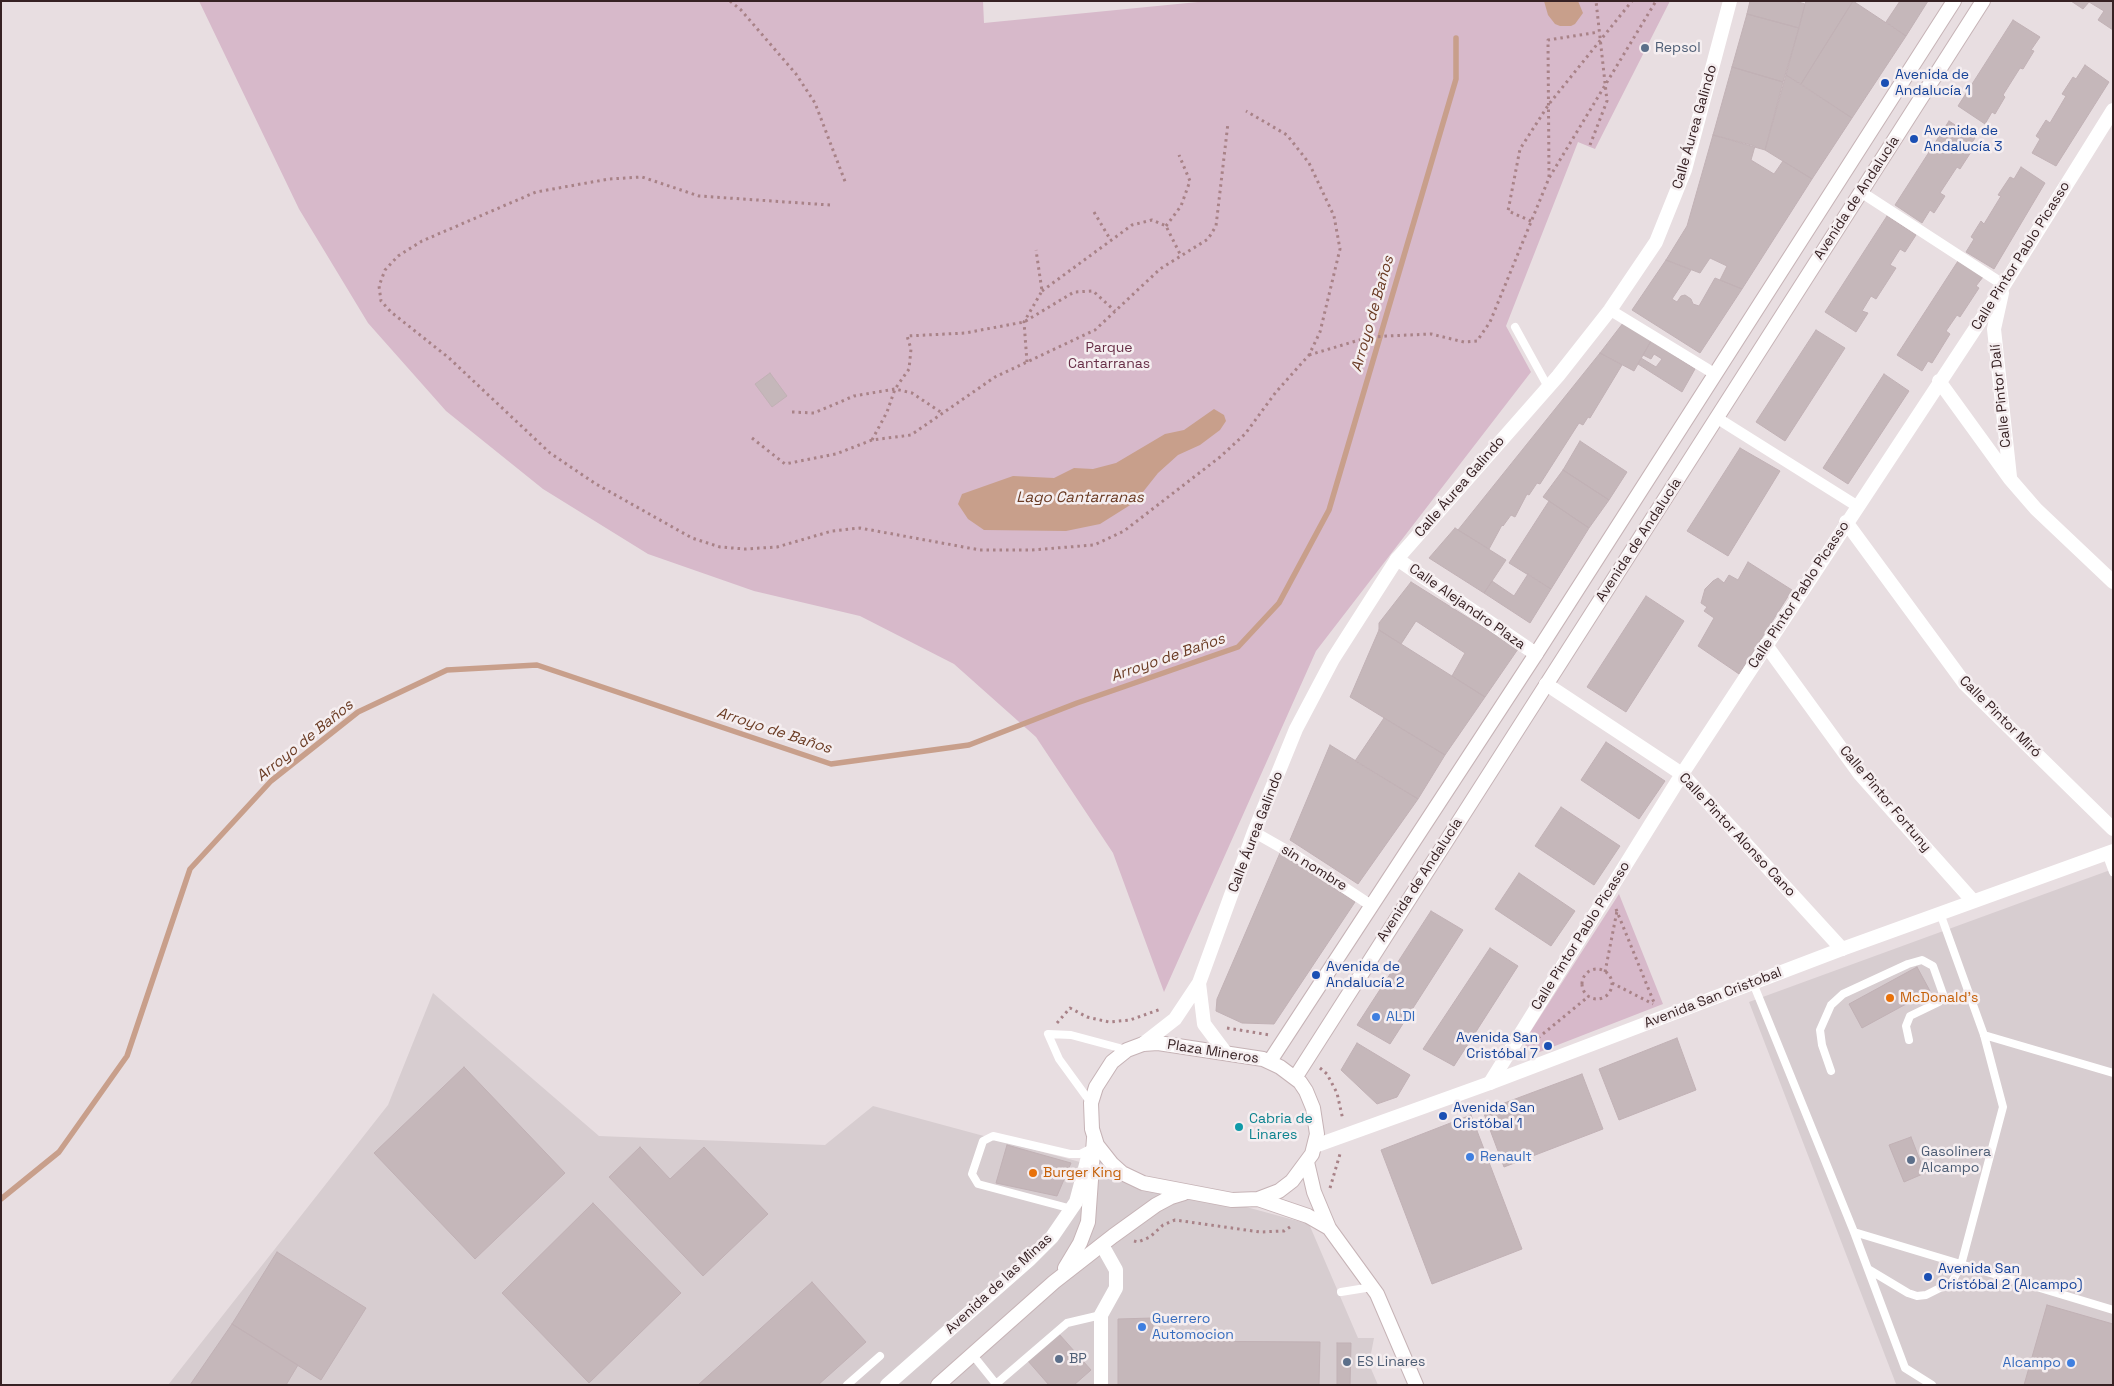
<!DOCTYPE html>
<meta charset="utf-8">
<style>
body{margin:0}
#map{position:relative;width:2114px;height:1386px;overflow:hidden;background:#e8dee1;font-family:"Space Grotesk",sans-serif}
canvas{display:block}
.frame{position:absolute;inset:0;border:2px solid #362123;pointer-events:none}
</style>
<div id="map">
<canvas width="2114" height="1386"></canvas>
<div class="frame"></div>
</div>
<script>
const c = document.querySelector('canvas').getContext('2d');
c.lineJoin = 'round';
function fillPath(path, color) { c.fillStyle = color; c.fill(path, 'evenodd'); }
const shape = rows => new Path2D(rows.map(r => 'M' + r).join(''));
function trace(path, color, width, dash) { c.strokeStyle = color; c.lineWidth = width; c.lineCap = dash ? 'butt' : 'round'; c.setLineDash(dash || []); c.stroke(path); }
function label(font, color, halo, rows, align = 'center') {
  c.font = font + ' "Space Grotesk",sans-serif'; c.lineWidth = 5; c.setLineDash([]); c.textBaseline = 'middle'; c.strokeStyle = halo; c.fillStyle = color; for (const [text, x, y, turn = 0] of rows) {
    c.save(); c.translate(x, y); c.rotate((+turn || 0) * Math.PI / 180); c.textAlign = isNaN(turn) ? turn : align; if (halo) c.strokeText(text, 0, 0); c.fillText(text, 0, 0); c.restore();
  }
}
fillPath(shape([
 [2113,869,2113,1385,1896,1384,1749,1002],
 [433,993,599,1136,825,1145,873,1106,1309,1224,1358,1338,1374,1338,1369,1364,1378,1385,168,1385,388,1105]
]), '#d7cdd0');
fillPath(shape([
 [199,1,983,1,984,23,1208,1,1670,1,1595,149,1578,142,1506,326,1531,372,1316,651,1164,992,1113,853,1036,737,954,664,860,616,754,591,648,554,543,489,446,411,368,323,299,209],
 [1619,894,1663,1004,1537,1053,1524,1049,1527,1037]
]), '#d7b9ca');
fillPath(shape([
 [1544,1,1578,1,1583,13,1575,24,1571,26,1560,26,1555,24,1548,15],
 [1214,409,1224,415,1226,421,1220,430,1200,445,1178,455,1158,473,1135,502,1100,524,1066,531,984,530,968,519,958,504,962,494,1013,476,1054,478,1074,468,1093,469,1116,463,1165,434,1184,430]
]), '#c89f8b');
trace(shape([
 [1,1199,59,1152,127,1056,190,869,271,781,358,712,447,670,537,665,831,764,969,745,1077,703,1238,647,1279,603,1329,510,1456,79,1456,38]
]), '#c89f8b', 5.5);
const building = shape([
 [1750,1,1795,1,1805,4,1799,28,1747,14,1750,1],
 [1806,1,1853,1,1801,84,1786,75,1806,1],
 [1853,1,1906,36,1852,118,1801,84,1853,1],
 [1900,1,1928,1,1906,36,1886,22,1900,1],
 [2071,1,2113,1,2113,30,2098,20,2104,11,2089,2,2083,9,2071,1],
 [1747,14,1799,28,1783,82,1732,67,1747,14],
 [2013,20,2040,37,2031,50,2034,51,2023,69,2020,68,2003,95,2005,97,1995,114,1992,112,1985,124,1958,106,2013,20],
 [2085,65,2109,82,2056,166,2032,153,2040,139,2036,136,2046,120,2050,123,2066,96,2062,94,2073,77,2076,79,2085,65],
 [1732,67,1783,82,1765,150,1713,135,1732,67],
 [1786,75,1852,118,1812,179,1765,150,1786,75],
 [1949,121,1975,138,1967,150,1971,152,1960,169,1957,167,1940,193,1945,196,1934,213,1930,210,1922,223,1895,205,1949,121],
 [1713,135,1755,146,1751,160,1774,174,1783,161,1812,179,1742,289,1720,280,1727,266,1710,258,1700,273,1666,260,1687,226,1713,135],
 [2021,167,2045,183,1994,269,1966,252,1974,239,1971,237,1981,221,1984,224,2001,196,1998,195,2010,177,2014,179,2021,167],
 [1887,216,1916,235,1905,252,1900,249,1890,265,1896,268,1876,299,1871,296,1862,311,1868,313,1856,332,1825,312,1887,216],
 [1666,260,1691,270,1672,299,1677,302,1681,296,1685,295,1691,299,1693,304,1699,306,1715,278,1742,289,1700,353,1632,310,1666,260],
 [1958,261,1983,277,1976,286,1979,288,1960,317,1957,315,1946,331,1950,334,1932,363,1928,361,1922,371,1897,355,1958,261],
 [1623,323,1651,341,1634,371,1600,353,1623,323],
 [1816,330,1845,348,1785,441,1756,422,1816,330],
 [1651,341,1695,369,1682,392,1638,364,1641,358,1656,367,1662,359,1654,354,1651,359,1643,355,1651,341],
 [1600,353,1622,365,1590,418,1588,417,1583,425,1579,423,1540,484,1537,483,1529,495,1527,494,1515,517,1511,515,1503,526,1502,525,1489,549,1458,530,1600,353],
 [770,373,787,396,772,407,755,384,770,373],
 [1884,374,1909,391,1848,484,1823,468,1884,374],
 [1580,441,1627,472,1609,500,1563,470,1580,441],
 [1740,448,1780,471,1728,556,1687,531,1740,448],
 [1563,470,1609,500,1589,528,1543,497,1563,470],
 [1549,501,1589,528,1551,589,1509,563,1549,501],
 [1455,528,1506,560,1484,593,1429,558,1455,528],
 [1748,562,1792,590,1739,674,1698,646,1714,618,1704,611,1707,607,1701,603,1705,589,1713,581,1718,578,1724,583,1729,575,1738,580,1748,562],
 [1528,574,1551,589,1530,623,1484,593,1492,581,1514,596,1528,574],
 [1411,582,1518,649,1485,697,1452,676,1465,653,1416,621,1401,644,1379,630,1379,623,1411,582],
 [1646,596,1684,621,1626,712,1587,687,1646,596],
 [1379,630,1485,697,1445,755,1350,697,1379,630],
 [1384,718,1445,755,1418,799,1355,761,1384,718],
 [1606,742,1665,781,1639,819,1581,780,1606,742],
 [1330,745,1418,799,1358,884,1290,840,1330,745],
 [1561,807,1620,846,1594,885,1535,846,1561,807],
 [1280,853,1355,902,1274,1024,1242,1023,1216,1011,1217,999,1280,853],
 [1519,873,1575,911,1551,946,1495,909,1519,873],
 [1431,911,1463,930,1390,1044,1357,1025,1431,911],
 [1490,948,1518,966,1454,1066,1423,1049,1490,948],
 [1917,967,1930,991,1862,1028,1849,1004,1917,967],
 [1677,1038,1696,1090,1619,1120,1599,1069,1677,1038],
 [1357,1043,1410,1075,1397,1097,1377,1104,1341,1070,1357,1043],
 [464,1067,565,1173,475,1259,374,1153,464,1067],
 [1582,1074,1603,1129,1504,1167,1483,1111,1582,1074],
 [1471,1115,1522,1249,1432,1284,1381,1150,1471,1115],
 [1911,1137,1925,1173,1904,1182,1889,1145,1911,1137],
 [1007,1145,1071,1163,1057,1196,996,1183,1007,1145],
 [640,1147,670,1179,704,1147,768,1214,703,1276,609,1177,640,1147],
 [593,1203,681,1293,589,1383,502,1293,593,1203],
 [277,1252,366,1308,321,1380,232,1324,277,1252],
 [812,1282,866,1342,818,1385,698,1385,812,1282],
 [2047,1305,2113,1324,2113,1385,2024,1385,2047,1305],
 [1153,1318,1153,1341,1320,1342,1319,1385,1118,1385,1118,1319,1153,1318],
 [232,1324,298,1365,286,1385,190,1385,232,1324],
 [1059,1334,1091,1370,1074,1385,1049,1385,1028,1361,1059,1334],
 [1337,1343,1351,1343,1350,1385,1337,1385,1337,1343]
]);
fillPath(building, '#c5b7ba');
trace(building, '#c1b1b5', 1);
const secondary = shape([
 [1158,1043,1263,1059,1280,1067,1300,1082,1306,1091,1313,1108,1317,1134,1312,1154,1292,1181,1279,1191,1258,1199,1232,1200,1143,1183,1122,1173,1112,1164,1097,1145,1092,1129,1091,1103,1096,1087,1112,1062,1127,1050,1143,1044,1158,1043],
 [1270,1061,1536,654,1954,1],
 [1295,1078,1983,1],
 [1307,1162,1314,1192,1329,1228,1377,1294,1416,1385],
 [1258,1199,1308,1216,1329,1228],
 [1065,1268,1080,1243,1088,1222,1094,1138],
 [938,1385,1054,1282,1113,1236,1156,1205,1171,1197,1184,1193]
]);
trace(secondary, '#c6b3b6', 16);
trace(shape([
 [730,1,741,10,796,74,815,103,846,184],
 [1590,145,1607,101,1596,1],
 [1549,177,1548,40,1599,32],
 [830,205,699,196,642,177,609,179,536,192,422,241,398,256,385,270,379,286,381,301,391,312,449,358,550,453,596,484,692,538,720,547,745,549,777,547,832,531,860,528,980,550,1031,550,1094,545,1124,531,1220,457,1245,434,1276,392,1309,355,1320,332,1340,249,1334,216,1309,163,1287,135,1246,111],
 [1094,212,1110,239],
 [1531,221,1508,211,1520,149,1549,104,1632,1],
 [1166,226,1181,206,1190,181,1179,155],
 [1042,291,1132,225,1152,220,1166,226,1181,256],
 [1309,355,1366,338,1386,336,1431,334,1464,342,1477,341,1490,322,1549,178,1656,1],
 [1027,362,1024,322,1042,291,1036,250],
 [792,412,814,413,854,396,895,389,912,393,942,413],
 [752,438,785,464,836,454,872,440,911,435,995,377,1095,330,1160,269,1208,239,1216,226,1228,123],
 [872,440,887,412,895,389,909,369,911,349,907,336,965,333,1024,322,1074,292,1093,291,1115,311],
 [1616,909,1655,1005],
 '1582 984a15 15 0 1 1 30 0a15 15 0 1 1-30 0Z',
 [1605,972,1617,911],
 [1612,983,1653,1004],
 [1057,1023,1070,1008,1087,1017,1109,1022,1130,1020,1161,1009],
 [1227,1028,1270,1035],
 [1538,1038,1589,996],
 [1320,1068,1327,1074,1337,1093,1343,1120],
 [1330,1188,1340,1154],
 [1134,1241,1138,1242,1150,1237,1163,1225,1175,1220,1260,1232,1284,1231,1290,1227]
]), '#a88287', 3, [2.5, 4]);
trace(shape([
 [1515,327,1548,387],
 [2106,853,2113,872],
 [1753,983,1854,1232,1905,1368,1932,1385],
 [1984,1035,2113,1073],
 [1831,1071,1822,1045,1820,1030,1831,1005,1843,994,1908,964,1922,960,1933,966,1943,994,1939,1002,1910,1016,1906,1026,1909,1040],
 [1091,1103,1059,1059,1048,1034,1071,1035,1127,1050],
 [1072,1209,978,1184,972,1174,983,1141,993,1136,1070,1154,1080,1154,1090,1149],
 [1854,1232,2113,1310],
 [1868,1269,1908,1293,1917,1296,1926,1295,1952,1282,1961,1265,2003,1107,1984,1035,1940,913],
 [1341,1292,1372,1287],
 [972,1354,996,1384,1067,1323,1101,1315],
 [847,1385,880,1356]
]), '#fff', 8);
trace(shape([
 [1861,192,2004,285],
 [1610,310,1715,374],
 [1717,418,1857,506],
 [1254,832,1298,857,1372,906]
]), '#fff', 11);
trace(shape([
 [2002,293,1994,329,2010,477],
 [1939,381,2010,479,2036,509,2113,582],
 [1846,522,1965,684,2113,829],
 [1397,559,1536,654],
 [1766,645,1859,773,1973,901],
 [1546,684,1682,774,1842,949],
 [1490,1083,1682,774,2004,285,2113,110],
 [887,1385,1029,1260,1052,1237,1076,1202,1088,1157],
 [1101,1385,1101,1315,1116,1288,1116,1270,1102,1245]
]), '#fff', 14);
trace(shape([
 [1199,983,1204,1024,1225,1052],
 [1143,1044,1175,1019,1199,983,1254,832,1296,729,1333,659,1397,559,1558,376,1610,310,1656,242,1685,170,1730,1],
 [1315,1146,1490,1083,1842,949,2113,851]
]), '#fff', 14);
trace(secondary, '#fff', 14);
for (const [x, y, r, color] of [
 [1645,48,5,"#5c6f8a"],
 [1885,83,5,"#1a4fb4"],
 [1914,139,5,"#1a4fb4"],
 [1316,975,5,"#1a4fb4"],
 [1890,998,5,"#e8710a"],
 [1376,1017,5,"#3f7fe0"],
 [1548,1046,5,"#1a4fb4"],
 [1443,1116,5,"#1a4fb4"],
 [1239,1127,5,"#0f9aa8"],
 [1470,1157,5,"#3f7fe0"],
 [1911,1160,5,"#5c6f8a"],
 [1033,1173,5,"#e8710a"],
 [1928,1277,5,"#1a4fb4"],
 [1142,1327,5,"#3f7fe0"],
 [1059,1359,5,"#5c6f8a"],
 [1347,1362,5,"#5c6f8a"],
 [2071,1363,5,"#3f7fe0"]
]) { const dot = new Path2D(); dot.arc(x, y, r, 0, 2 * Math.PI); c.fillStyle = color; c.fill(dot); trace(dot, '#f5eef0', 2); }
label('14px', '#4e5e75', '#f5eef0', [
 ["Repsol",1655,48],
 ["Gasolinera",1921,1152],
 ["Alcampo",1921,1168],
 ["BP",1069,1359],
 ["ES Linares",1357,1362]
], 'left');
label('14px', '#164399', '#f5eef0', [
 ["Avenida de",1895,75],
 ["Andalucía 1",1895,91],
 ["Avenida de",1924,131],
 ["Andalucía 3",1924,147],
 ["Avenida de",1326,967],
 ["Andalucía 2",1326,983],
 ["Avenida San",1538,1038,"right"],
 ["Cristóbal 7",1538,1054,"right"],
 ["Avenida San",1453,1108],
 ["Cristóbal 1",1453,1124],
 ["Avenida San",1938,1269],
 ["Cristóbal 2 (Alcampo)",1938,1285]
], 'left');
label('14px', '#362123', '#f5eef0', [
 ["Calle Áurea Galindo",1695,127,-74],
 ["Avenida de Andalucía",1857,198,-57],
 ["Calle Pintor Pablo Picasso",2021,256,-58],
 ["Calle Pintor Dalí",2001,396,-96],
 ["Calle Áurea Galindo",1460,487,-49],
 ["Avenida de Andalucía",1639,540,-57],
 ["Calle Pintor Pablo Picasso",1799,595,-57],
 ["Calle Alejandro Plaza",1467,607,35],
 ["Calle Pintor Miró",2000,717,45],
 ["Calle Pintor Fortuny",1885,799,50],
 ["Calle Áurea Galindo",1256,832,-69],
 ["Calle Pintor Alonso Cano",1737,835,47],
 ["sin nombre",1314,868,32],
 ["Avenida de Andalucía",1420,880,-57],
 ["Calle Pintor Pablo Picasso",1581,936,-58],
 ["Avenida San Cristobal",1713,998,-21],
 ["Plaza Mineros",1213,1052,9],
 ["Avenida de las Minas",999,1284,-43]
]);
label('14px', '#683048', '#f5eef0', [
 ["Parque",1109,348],
 ["Cantarranas",1109,364]
]);
label('14px', '#c56008', '#f5eef0', [
 ["McDonald's",1900,998],
 ["Burger King",1043,1173]
], 'left');
label('14px', '#366cbe', '#f5eef0', [
 ["ALDI",1386,1017],
 ["Renault",1480,1157],
 ["Guerrero",1152,1319],
 ["Automocion",1152,1335],
 ["Alcampo",2061,1363,"right"]
], 'left');
label('14px', '#0d838f', '#f5eef0', [
 ["Cabria de",1249,1119],
 ["Linares",1249,1135]
], 'left');
label('italic 15px', '#6a3b23', '#f5eef0', [
 ["Arroyo de Baños",1373,314,-74],
 ["Lago Cantarranas",1080,498],
 ["Arroyo de Baños",1168,658,-19],
 ["Arroyo de Baños",774,731,18],
 ["Arroyo de Baños",305,741,-39]
]);
</script>
